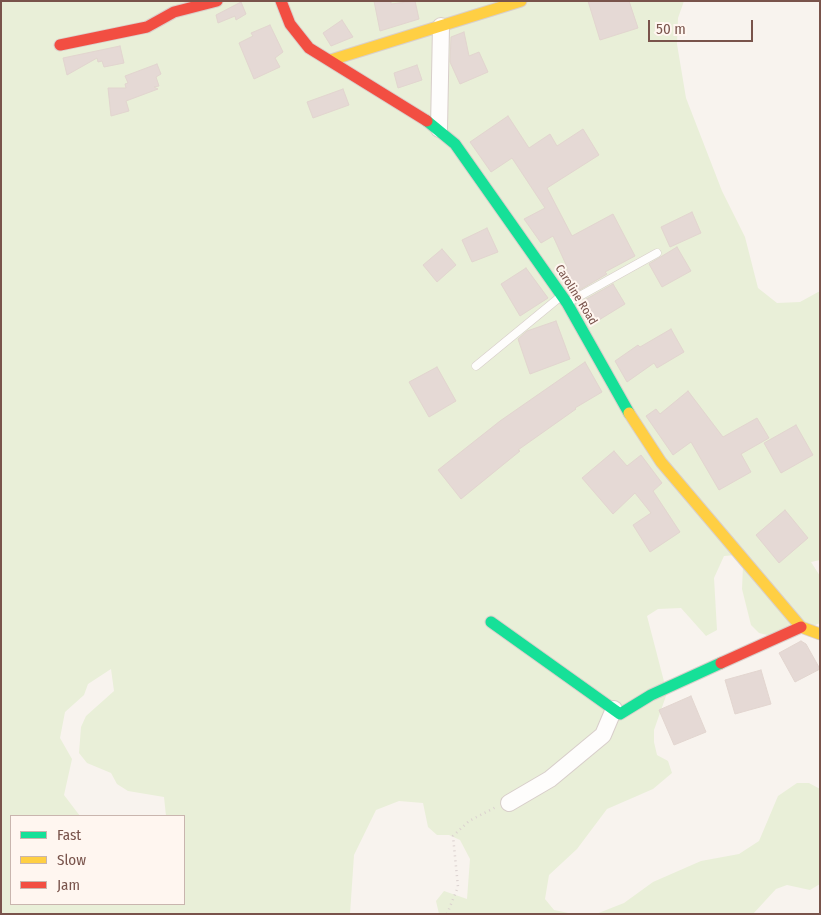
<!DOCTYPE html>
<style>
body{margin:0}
#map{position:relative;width:821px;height:915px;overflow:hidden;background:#f8f3ee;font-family:"Fira Sans Condensed",sans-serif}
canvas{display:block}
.frame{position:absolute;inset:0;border:2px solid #79534b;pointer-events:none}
.legend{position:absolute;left:10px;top:815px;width:175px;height:90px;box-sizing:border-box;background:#fff6f0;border:1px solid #c9b5ae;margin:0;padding:6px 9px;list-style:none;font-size:15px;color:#79534b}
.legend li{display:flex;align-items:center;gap:10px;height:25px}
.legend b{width:25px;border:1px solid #c9b5ae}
.scale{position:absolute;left:648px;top:20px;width:105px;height:22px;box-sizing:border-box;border:2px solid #79534b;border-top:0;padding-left:6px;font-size:15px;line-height:18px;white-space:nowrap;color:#79534b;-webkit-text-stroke:4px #fff6f0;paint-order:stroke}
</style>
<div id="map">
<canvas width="821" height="915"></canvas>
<div class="frame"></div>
<ul class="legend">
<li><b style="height:6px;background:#16e098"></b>Fast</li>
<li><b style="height:6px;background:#ffcf43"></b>Slow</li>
<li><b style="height:6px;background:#f24e42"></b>Jam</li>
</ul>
<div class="scale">50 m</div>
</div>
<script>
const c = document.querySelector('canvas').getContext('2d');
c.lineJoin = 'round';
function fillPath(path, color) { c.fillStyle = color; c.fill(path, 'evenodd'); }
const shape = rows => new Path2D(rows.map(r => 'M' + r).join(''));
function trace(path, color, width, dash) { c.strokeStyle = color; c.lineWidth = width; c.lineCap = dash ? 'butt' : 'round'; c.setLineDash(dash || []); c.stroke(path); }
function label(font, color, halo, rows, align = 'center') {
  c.font = font + ' "Fira Sans Condensed",sans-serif'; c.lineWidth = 4; c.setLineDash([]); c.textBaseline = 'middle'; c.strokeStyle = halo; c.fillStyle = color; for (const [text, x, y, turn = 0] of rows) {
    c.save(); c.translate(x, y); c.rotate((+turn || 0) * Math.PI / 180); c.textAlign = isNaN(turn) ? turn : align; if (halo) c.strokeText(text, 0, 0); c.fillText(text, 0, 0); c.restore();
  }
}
fillPath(shape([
 [1,1,684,1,678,18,677,44,686,98,722,191,745,237,758,288,777,303,800,302,820,291,820,560,811,562,820,576,820,623,783,639,759,633,751,625,742,589,743,566,736,555,724,556,714,578,717,630,706,636,681,608,658,609,647,616,667,693,654,730,654,742,657,755,668,761,672,773,653,789,607,809,577,849,549,875,545,899,554,910,573,914,439,914,436,901,444,891,467,899,470,859,460,840,449,835,437,835,428,827,423,803,399,801,376,810,354,855,350,914,1,914],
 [111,669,114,691,86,716,81,727,79,753,87,763,111,773,117,784,128,791,164,797,166,816,184,816,184,904,11,904,11,816,80,816,64,795,72,759,60,738,65,712,84,695,88,684],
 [797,783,809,783,820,789,820,884,810,890,787,885,776,889,753,914,596,914,624,903,653,882,701,861,739,854,759,841,778,796]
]), '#e9efd8');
const building = shape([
 [374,1,391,1,391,4,415,1,419,19,380,31,374,1],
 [588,1,629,1,638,28,600,40,588,1],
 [241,2,246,14,236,20,235,16,218,23,216,15,241,2],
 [342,20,353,37,331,46,323,33,342,20],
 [270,25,283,52,275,58,280,67,254,79,239,43,253,36,251,33,270,25],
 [464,32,469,56,479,52,488,72,460,84,450,62,451,37,464,32],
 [120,46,124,63,104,67,102,61,98,62,97,58,67,75,63,58,120,46],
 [157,64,161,74,156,77,159,86,154,87,158,89,126,101,129,111,111,116,108,88,126,88,125,84,128,83,125,76,157,64],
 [417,65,422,80,398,88,394,73,417,65],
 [343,89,349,105,313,118,307,102,343,89],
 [508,116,529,148,550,134,557,146,583,129,599,155,547,188,572,236,613,214,635,256,605,272,607,274,578,291,566,270,568,269,553,236,541,243,524,219,545,208,512,158,491,172,470,142,508,116],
 [692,212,701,233,670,247,661,227,692,212],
 [487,228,498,252,472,262,462,240,487,228],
 [677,247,691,271,662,287,649,264,677,247],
 [442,249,456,265,437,282,423,265,442,249],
 [526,268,548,298,520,316,501,284,526,268],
 [613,284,625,304,594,323,581,302,613,284],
 [556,321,570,359,530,374,518,339,527,331,556,321],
 [671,329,684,352,657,368,654,363,627,382,615,361,638,345,640,347,671,329],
 [585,362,602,392,575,408,576,409,518,450,520,451,461,499,438,470,500,421,585,362],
 [437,367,456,401,429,417,409,382,437,367],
 [688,391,723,437,757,418,769,438,741,454,751,472,719,490,691,442,673,455,646,416,656,409,660,414,688,391],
 [796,425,813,455,781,473,764,443,796,425],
 [614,451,627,466,641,455,662,483,653,491,680,532,650,552,633,525,651,513,635,493,613,514,582,478,614,451],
 [785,510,808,538,779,563,756,535,785,510],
 [801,641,806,644,820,669,795,682,779,653,801,641],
 [761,670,771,704,735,714,725,680,761,670],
 [691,696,706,732,674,745,659,710,691,696]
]);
fillPath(building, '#e5d9d5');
trace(building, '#e2d5cf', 1);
const lane = shape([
 [569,302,657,253],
 [476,366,560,297]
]);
const street = shape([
 [439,129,441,26],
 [509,803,550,779,603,735,614,709]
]);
const fast = shape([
 [427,121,455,144,567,303,629,413],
 [491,622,620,714,651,695,721,663]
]);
const slow = shape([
 [331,60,521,1],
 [629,413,661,462,801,627,820,634]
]);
const jam = shape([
 [281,1,290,24,309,48,427,121],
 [60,45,147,27,174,12,217,1],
 [721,663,801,627]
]);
trace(lane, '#d8ceca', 9);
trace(street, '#d8ceca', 18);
trace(fast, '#d9cfcb', 13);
trace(slow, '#d9cfcb', 13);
trace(jam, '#d9cfcb', 13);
trace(shape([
 [447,914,458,887,453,836,469,821,496,807]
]), '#dbd1cf', 2.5, [1, 4]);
trace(lane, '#fefdfc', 8);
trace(street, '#fefdfc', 16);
trace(fast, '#16e098', 11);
trace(slow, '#ffcf43', 11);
trace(jam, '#f24e42', 11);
label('12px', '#79534b', '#fff6f0', [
 ["Caroline Road",576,295,58]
]);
</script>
